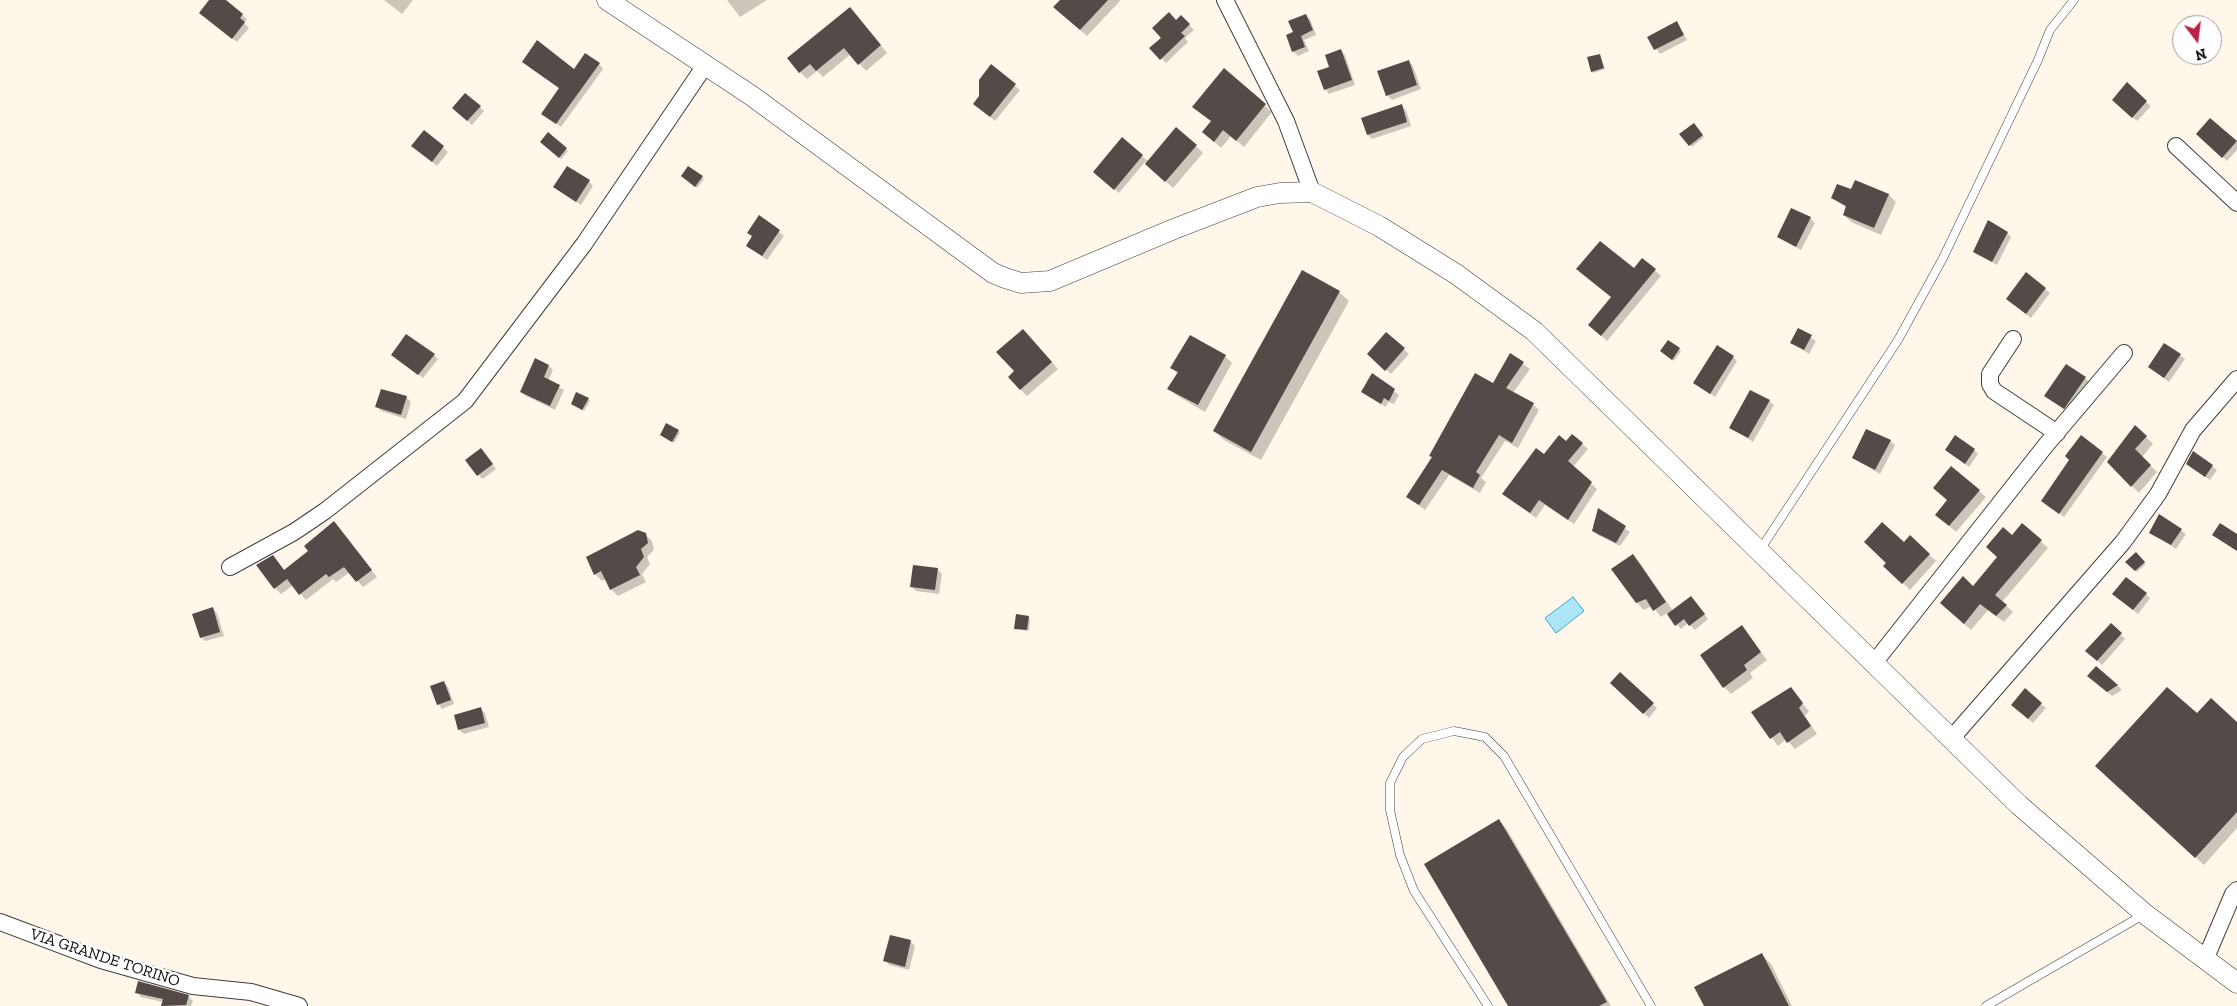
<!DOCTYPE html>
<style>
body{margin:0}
#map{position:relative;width:2237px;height:1006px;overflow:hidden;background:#fff7e9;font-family:"Zilla Slab",serif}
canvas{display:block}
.north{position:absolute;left:2172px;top:15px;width:50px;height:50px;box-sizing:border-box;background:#fff;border:1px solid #9d9d9d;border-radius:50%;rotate:165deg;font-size:14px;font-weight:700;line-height:20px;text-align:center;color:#0b0b0b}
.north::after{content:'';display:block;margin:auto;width:18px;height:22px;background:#bc2242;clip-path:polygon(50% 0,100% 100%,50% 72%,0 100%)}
</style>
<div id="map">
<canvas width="2237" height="1006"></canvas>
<div class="north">N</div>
</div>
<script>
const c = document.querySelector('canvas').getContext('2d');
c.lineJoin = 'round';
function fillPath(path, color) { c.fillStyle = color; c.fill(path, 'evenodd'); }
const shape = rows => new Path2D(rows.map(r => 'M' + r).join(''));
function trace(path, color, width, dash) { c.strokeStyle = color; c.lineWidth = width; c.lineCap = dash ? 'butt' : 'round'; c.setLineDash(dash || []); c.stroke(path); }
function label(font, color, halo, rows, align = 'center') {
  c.font = font + ' "Zilla Slab",serif'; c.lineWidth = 5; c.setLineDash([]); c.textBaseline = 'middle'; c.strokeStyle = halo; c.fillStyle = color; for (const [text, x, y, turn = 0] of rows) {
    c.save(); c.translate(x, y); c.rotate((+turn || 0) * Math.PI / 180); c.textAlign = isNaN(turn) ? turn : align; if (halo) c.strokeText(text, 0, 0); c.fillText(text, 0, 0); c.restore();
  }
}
const water = shape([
 [1573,597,1584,611,1556,633,1545,618,1573,597]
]);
fillPath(water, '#ade7f7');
trace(water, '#33aacf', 1);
fillPath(shape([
 [216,0,224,0,247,19,244,23,249,28,237,42,205,17],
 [384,0,413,0,402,14],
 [727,0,767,0,740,17],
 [1062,0,1119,0,1120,1,1087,36,1062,14],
 [1305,15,1310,19,1316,35,1304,40,1309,51,1298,56,1293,51,1295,32],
 [857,16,887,53,866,71,851,54,823,77,817,71,807,79,800,72],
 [1181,16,1194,30,1185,38,1188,42,1166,63,1151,48],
 [1676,23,1687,40,1660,54,1649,38],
 [1341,51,1345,55,1355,85,1329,94,1325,89,1331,68],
 [1599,55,1605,69,1593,73,1592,71],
 [1408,61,1413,66,1421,89,1392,100,1387,95],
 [599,64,603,69,561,127,543,114,560,89,528,66,574,71],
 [991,66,1020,90,995,121,979,108,981,96],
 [1224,70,1272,112,1244,147,1231,136,1221,148,1211,139,1212,122,1201,113],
 [2146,102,2151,106,2137,121,2118,104],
 [1401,106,1406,110,1411,126,1372,139,1368,135,1362,119],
 [480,107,484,111,472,125,458,112],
 [2210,119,2237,143,2237,150,2227,161,2202,138],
 [1693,124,1704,137,1692,147,1681,134],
 [425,132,448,152,437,166,418,150],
 [548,134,568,151,561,159,542,142],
 [1122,139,1149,162,1196,146,1203,153,1173,188,1145,162,1119,193,1099,176],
 [689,168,704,179,697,188,684,178],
 [589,181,593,186,581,205,555,187],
 [1856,182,1889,195,1896,202,1881,235,1851,222,1844,215,1847,208,1833,198,1851,191],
 [760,217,784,236,767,260,748,246],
 [1810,218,1815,223,1801,250,1778,237],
 [2007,233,2011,237,1997,265,1975,252],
 [1643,259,1661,276,1607,341,1596,331],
 [2045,289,2050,293,2031,318,2012,303],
 [1339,292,1349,301,1261,460,1224,440,1214,431],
 [1798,329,1816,341,1809,354,1791,342],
 [1387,334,1409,354,1391,374,1373,358],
 [1030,337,1058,369,1027,396,1020,389,1016,371],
 [2165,344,2185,359,2169,382,2149,367],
 [1679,349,1681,351,1674,361,1663,353],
 [392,355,434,355,438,359,423,378],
 [1511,355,1530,369,1513,393,1533,404,1539,410,1518,448,1505,441,1481,478,1486,482,1480,493,1449,475,1425,510,1407,497,1493,384],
 [1225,356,1232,363,1205,412,1176,395,1169,388,1178,374,1172,368],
 [1733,357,1737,361,1715,397,1694,383],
 [2066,365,2090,382,2069,412,2046,396],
 [549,366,553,370,548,381,564,390,555,410,526,396,521,392],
 [1372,375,1399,395,1394,404,1388,402,1386,407,1362,392],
 [406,397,411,402,406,419,381,411,377,407],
 [588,399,590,401,584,411,574,405],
 [1769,401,1774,405,1753,442,1731,427],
 [2136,427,2153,444,2142,457,2157,472,2139,493,2108,462],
 [678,431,680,433,674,443,663,437],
 [1573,436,1588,449,1573,467,1597,489,1574,524,1545,505,1536,518,1503,494,1544,456,1566,443],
 [1890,441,1895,445,1880,474,1853,458],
 [1947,450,1974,450,1978,454,1969,467],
 [2194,452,2217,470,2210,480,2187,464],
 [2102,453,2107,457,2064,517,2043,501,2071,460],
 [485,454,496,469,483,479,478,475],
 [1979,491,1986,497,1956,532,1937,515,1948,501],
 [1599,510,1630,532,1620,546,1598,535,1593,531],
 [2159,516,2186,534,2176,549,2150,532],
 [2022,525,2048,548,2002,602,2013,612,2004,622,1988,610,1971,630,1949,610,1973,588,1999,558],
 [340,529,377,577,363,587,350,572,336,582,333,579,306,600,293,585,281,594,275,588,273,556,285,571],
 [638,531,645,534,652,541,654,550,647,557,650,564,642,574,646,582,618,596,611,589,606,579,602,581,595,574,587,558],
 [1910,537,1936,561,1910,590,1885,566],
 [2136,554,2146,564,2137,572,2126,562],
 [1633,556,1640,563,1673,611,1695,602,1708,619,1695,630,1688,623,1681,629,1667,613,1661,617,1652,606,1644,610,1637,603],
 [938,570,942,574,939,594,916,591,912,587],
 [2146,594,2150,598,2138,614,2118,598],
 [213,609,217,613,224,636,205,641,201,637],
 [1028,617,1030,619,1029,631,1016,628],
 [2111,625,2125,639,2102,665,2087,651],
 [1741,627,1767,660,1750,673,1753,678,1731,694,1724,687],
 [2096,668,2118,686,2122,690,2112,696,2093,680],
 [1620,674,1657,708,1649,718,1612,683],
 [444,682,448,687,454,704,442,709,438,704],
 [1790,689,1809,711,1805,716,1817,734,1795,749,1786,739,1778,746,1753,712],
 [2041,704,2046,708,2033,723,2017,709],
 [481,709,485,713,489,727,464,734,459,730,455,716],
 [2197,715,2237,724,2237,828,2204,865,2105,774],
 [1499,821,1506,828,1611,1006,1510,1006],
 [890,937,911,942,915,946,909,970,889,965,885,960],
 [1762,955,1771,964,1792,1006,1705,1006],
 [137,992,188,996,193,1001,191,1006,162,1006,163,1002,141,997]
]), '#0003');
fillPath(shape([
 [209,0,226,0,243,14,240,18,245,22,232,39,199,13],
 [1060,0,1108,0,1080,30,1053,7],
 [850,7,881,45,858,65,844,48,816,71,810,64,799,73,787,58],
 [1169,12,1176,20,1181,15,1190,24,1181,33,1185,36,1160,60,1149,48,1161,38,1152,28],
 [1306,14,1313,30,1301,36,1305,47,1292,52,1286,35,1293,32,1288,21],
 [1677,21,1684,35,1654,50,1647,37],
 [537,40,574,69,585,53,600,63,556,124,541,114,559,88,522,62],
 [1341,49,1352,80,1324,90,1317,71,1329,67,1325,55],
 [1600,54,1604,68,1591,72,1587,57],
 [1409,60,1417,85,1386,96,1377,71],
 [991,64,1016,84,990,117,973,104,979,96,979,80],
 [1224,68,1266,104,1236,141,1223,130,1214,142,1202,132,1211,121,1192,107],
 [2127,82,2147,101,2132,118,2112,100],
 [465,93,481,106,467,121,452,108],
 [1402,104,1407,122,1367,135,1361,118],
 [2210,118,2237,141,2222,158,2196,134],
 [1694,123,1703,135,1689,146,1679,134],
 [1176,127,1197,145,1165,182,1145,164],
 [424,130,444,146,432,162,411,146],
 [548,132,567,148,559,158,540,142],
 [1122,137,1143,155,1114,190,1093,172],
 [567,166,590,180,576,202,553,187],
 [688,166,703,176,695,187,681,176],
 [1855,180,1889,194,1874,228,1843,215,1846,206,1831,198,1837,184,1851,189],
 [1791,208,1811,217,1796,247,1777,237],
 [759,215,780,230,762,256,746,246,752,236,747,233],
 [1988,220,2008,232,1992,262,1973,252],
 [1600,241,1634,268,1642,258,1656,269,1601,336,1588,325,1611,297,1576,269],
 [1302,270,1340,291,1251,452,1213,431],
 [2026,272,2046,288,2026,314,2006,299],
 [1798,328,1812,335,1804,350,1790,343],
 [1023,329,1052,362,1020,390,1008,377,1014,371,996,352],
 [1386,332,1405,348,1385,371,1367,354],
 [406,334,435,354,418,375,391,355],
 [1190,335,1226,355,1198,405,1167,389,1178,372,1170,368],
 [1668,340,1680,348,1672,360,1660,351],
 [2164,343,2181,354,2164,378,2148,367],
 [1717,345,1734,356,1710,394,1693,383],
 [1510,353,1524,362,1506,388,1534,403,1512,443,1499,435,1476,472,1480,475,1473,488,1442,470,1419,505,1406,497,1432,457,1429,456,1475,373,1493,383],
 [535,358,549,365,544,377,560,385,550,406,520,392],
 [2066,364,2086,377,2064,409,2044,396],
 [1372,373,1395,389,1389,401,1384,398,1381,404,1361,392],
 [381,389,407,396,401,415,375,407],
 [1750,390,1770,400,1748,438,1729,428],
 [576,392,589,398,582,410,571,404],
 [666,423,679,430,672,442,660,435],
 [2135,425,2147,436,2135,449,2151,465,2131,487,2107,462],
 [1866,429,1891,440,1875,470,1852,458],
 [1572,434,1583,443,1568,461,1592,482,1568,520,1539,500,1530,513,1502,494,1536,448,1544,454,1559,435,1566,441],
 [1955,435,1975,449,1965,464,1945,450],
 [2081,435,2103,452,2059,514,2041,501,2069,460,2065,456],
 [481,448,493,464,477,476,465,460],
 [2193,451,2213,465,2205,477,2186,464],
 [1951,466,1980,490,1949,526,1935,515,1947,500,1933,488],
 [1598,508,1626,526,1616,543,1592,531],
 [2159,514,2182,529,2171,545,2149,533],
 [334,521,372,570,356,582,344,567,329,577,326,574,299,595,287,579,274,589,256,565,273,555,284,570,308,551,304,546],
 [1882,522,1904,542,1910,535,1930,554,1902,584,1883,566,1886,563,1864,542],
 [2022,523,2042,540,1995,595,2007,605,1996,616,1980,604,1964,624,1940,603,1963,576,1973,586,1997,557,1986,547,2003,527,2012,535],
 [2220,523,2237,534,2237,551,2212,535],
 [638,530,646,533,648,543,641,549,644,557,636,567,640,575,610,590,601,571,594,575,586,557],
 [2136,552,2145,562,2135,571,2125,562],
 [1633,554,1666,602,1653,611,1646,599,1636,603,1611,569],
 [913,565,938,568,935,590,910,587],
 [2126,577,2147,593,2133,610,2112,594],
 [1691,596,1705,614,1689,626,1684,619,1675,626,1667,614],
 [213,607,220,632,200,638,192,614],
 [1016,614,1029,616,1027,630,1014,629],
 [2111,623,2122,633,2097,661,2085,651],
 [1742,625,1761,652,1744,665,1747,670,1723,688,1700,655],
 [2096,666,2118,685,2107,692,2087,676],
 [1620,672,1654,703,1643,714,1610,683],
 [444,681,451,700,437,705,430,686],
 [1791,687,1803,703,1799,708,1811,726,1787,743,1780,732,1770,739,1751,712],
 [2167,687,2197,713,2211,698,2237,722,2237,812,2195,858,2095,766],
 [2025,688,2042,703,2028,719,2011,705],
 [481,707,485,723,458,730,454,715],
 [1499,819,1607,1002,1599,1006,1508,1006,1424,864],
 [890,935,911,940,905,967,883,961],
 [1762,953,1789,1006,1704,1006,1694,987],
 [138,981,189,995,186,1005,161,1006,163,999,135,993]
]), '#544a47');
const service = shape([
 [1760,550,1898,340,1943,258,2038,60,2050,30,2074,0],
 [1488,1006,1414,891,1400,855,1390,810,1390,783,1403,757,1422,739,1454,731,1485,737,1504,756,1651,1006],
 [1986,1006,2143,915]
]);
const minor = shape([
 [1225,0,1286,121,1312,192],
 [2176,146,2237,203],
 [2013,339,1990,374,1990,384,1994,391,2057,433],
 [230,567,294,532,325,511,465,401,584,244,706,64],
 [1874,663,2046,445,2124,353],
 [1951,739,2123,542,2158,494,2193,430,2237,379],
 [0,922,101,960,193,986,251,992,299,1006],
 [2205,960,2233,894,2237,890]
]);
const tertiary = shape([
 [607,0,752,96,993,273,1005,278,1021,283,1050,281,1174,229,1257,197,1280,193,1312,192,1379,226,1456,274,1534,331,2019,805,2145,914,2237,983]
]);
trace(service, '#3e3e3e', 9);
trace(minor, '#3e3e3e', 18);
trace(tertiary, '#3e3e3e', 21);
trace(service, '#fff', 8);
trace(minor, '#fff', 16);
trace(tertiary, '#fff', 20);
label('16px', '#0b0b0b', '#fff', [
 ["VIA GRANDE TORINO",105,958,18]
]);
</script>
